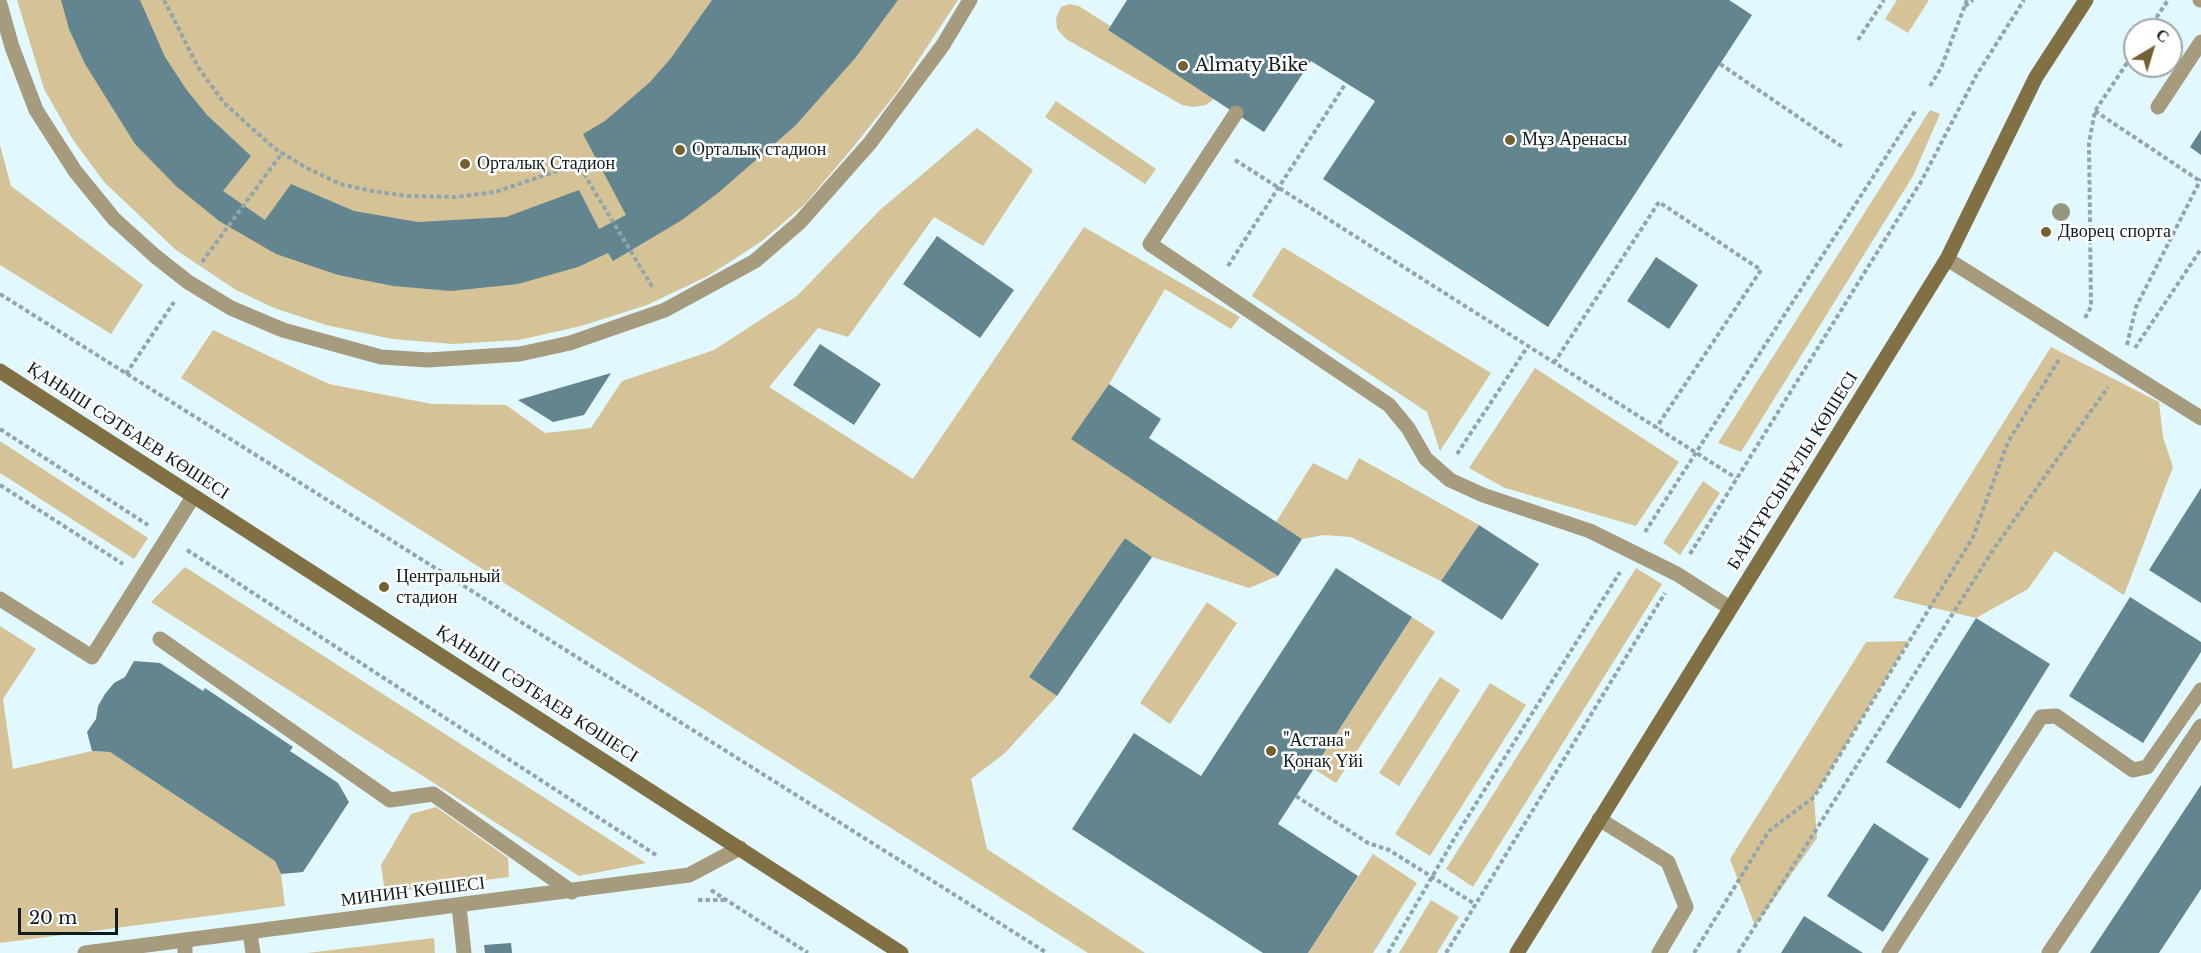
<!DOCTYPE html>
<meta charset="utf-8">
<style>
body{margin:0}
#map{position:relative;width:2201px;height:953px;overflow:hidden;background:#e1f8fe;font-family:"Libre Baskerville",serif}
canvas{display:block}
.north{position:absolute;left:2123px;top:18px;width:60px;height:60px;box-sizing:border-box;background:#fff;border:2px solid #9fa4a5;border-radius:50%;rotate:38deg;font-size:16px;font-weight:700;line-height:24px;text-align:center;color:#0e1c1f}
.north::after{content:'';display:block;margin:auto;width:21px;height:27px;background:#746130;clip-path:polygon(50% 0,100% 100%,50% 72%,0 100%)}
.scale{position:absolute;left:18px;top:908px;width:100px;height:27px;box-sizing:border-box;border:3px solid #0e1c1f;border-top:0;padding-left:8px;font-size:18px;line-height:21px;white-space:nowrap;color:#0e1c1f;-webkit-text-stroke:4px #fff;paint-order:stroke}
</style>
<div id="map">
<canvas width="2201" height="953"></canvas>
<div class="north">С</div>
<div class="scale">20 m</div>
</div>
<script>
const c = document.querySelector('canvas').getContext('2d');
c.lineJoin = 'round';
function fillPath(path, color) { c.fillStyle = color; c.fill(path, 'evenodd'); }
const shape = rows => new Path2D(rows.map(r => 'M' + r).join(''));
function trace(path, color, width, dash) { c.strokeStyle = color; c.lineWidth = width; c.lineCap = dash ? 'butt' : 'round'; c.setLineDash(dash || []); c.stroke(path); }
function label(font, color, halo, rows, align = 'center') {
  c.font = font + ' "Libre Baskerville",serif'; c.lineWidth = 5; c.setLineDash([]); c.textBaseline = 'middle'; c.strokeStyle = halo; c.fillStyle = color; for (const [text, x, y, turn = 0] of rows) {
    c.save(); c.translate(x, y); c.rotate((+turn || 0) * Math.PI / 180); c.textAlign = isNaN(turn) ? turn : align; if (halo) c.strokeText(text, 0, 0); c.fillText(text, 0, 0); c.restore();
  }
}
fillPath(shape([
 [17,0,958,0,898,91,854,146,805,204,762,241,708,276,647,305,581,326,519,340,453,344,392,339,326,325,274,308,236,290,176,250,105,183,73,140,44,89],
 [1897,0,1929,0,1908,33,1885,19],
 [1069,4,1079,6,1110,26,1108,30,1214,99,1206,105,1193,107,1182,105,1066,39,1057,29,1056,18,1061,7],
 [1056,101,1156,169,1145,184,1045,117],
 [1930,110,1940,114,1913,176,1741,452,1718,443],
 [977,128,1033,170,983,246,934,217,848,337,818,328,769,387,913,479,1084,227,1240,317,1231,329,1165,289,1109,384,1072,439,1278,576,1249,588,1152,557,1125,538,1029,677,1057,696,1005,753,971,779,987,849,1145,953,1088,953,181,378,213,330,329,384,432,404,506,405,545,433,591,428,622,381,714,350,797,296,880,210],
 [0,145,11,186,143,285,111,334,0,265],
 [1283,247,1491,373,1440,451,1427,412,1252,296],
 [2051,347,2159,402,2163,437,2173,467,2124,595,2055,551,2028,589,1976,618,1893,598],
 [1535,368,1679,462,1636,526,1505,488,1469,468],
 [0,441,148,538,134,559,0,473],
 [1359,458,1479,525,1441,581,1351,537,1324,535,1302,539,1276,522,1313,463,1347,480],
 [1703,481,1720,493,1680,555,1663,543],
 [185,567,646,863,579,876,151,602],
 [1636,568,1662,584,1473,887,1446,869],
 [1207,602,1237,623,1170,724,1140,703],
 [1412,617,1435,632,1336,783,1314,769],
 [0,626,36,649,3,699,13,769,92,751,110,752,275,861,281,874,285,906,0,943],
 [1909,641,1814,797,1817,838,1755,926,1730,859,1866,642],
 [1440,677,1460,690,1399,786,1379,773],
 [1490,683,1526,705,1430,856,1395,834],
 [436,807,508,858,509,877,385,893,381,865,411,814],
 [1373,854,1417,883,1373,953,1308,953],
 [1431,900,1459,917,1437,953,1399,953],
 [434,938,435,953,307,953]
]), '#d5c397');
fillPath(shape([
 [61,0,140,0,165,57,186,89,207,115,251,156,223,191,265,220,291,184,354,211,418,222,506,217,579,190,599,229,626,215,583,134,605,121,650,82,671,58,712,0,898,0,856,57,795,126,718,193,682,220,613,261,608,253,578,267,518,284,451,291,393,286,338,275,276,254,219,221,176,186,135,144,85,64,69,29],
 [1127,0,1729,0,1752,15,1548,327,1323,179,1375,101,1311,61,1264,132,1108,30],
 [2201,130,2201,155,2190,147],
 [937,236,1014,290,980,338,903,284],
 [1656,257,1698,285,1669,329,1627,301],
 [820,344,881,384,854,425,793,385],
 [611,373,584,415,553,422,518,400],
 [1109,384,1161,419,1149,438,1302,539,1278,576,1071,439],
 [2201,488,2201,603,2149,570],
 [1479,525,1539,564,1502,620,1441,581],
 [1125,538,1152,557,1057,696,1029,677],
 [1336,568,1412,617,1278,824,1358,876,1308,953,1263,953,1072,829,1134,733,1201,776],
 [2130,597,2201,642,2201,652,2143,743,2069,696],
 [1976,618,2050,664,1960,809,1886,762],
 [134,661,160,663,203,691,205,688,293,747,290,751,338,783,349,802,303,872,281,874,275,861,110,752,92,751,87,732,96,719,98,706,105,694,114,683,125,677],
 [2201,785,2201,889,2159,953,2090,953],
 [1874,823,1929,859,1883,932,1827,896],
 [1804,916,1863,953,1781,953],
 [511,943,512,953,485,953,484,945]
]), '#63858f');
trace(shape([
 [164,0,198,67,224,103,274,148,305,167,340,184,372,191,407,196,456,197,495,192,578,164,653,288],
 [1965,6,1973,0],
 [2148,30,2168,0],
 [1858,40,1884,0],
 [1720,64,1844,148],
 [1930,86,1941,68,1967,0],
 [2095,111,2200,181],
 [1235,160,1736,478],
 [202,262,282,153],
 [1228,266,1346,83],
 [0,294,1047,953],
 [2085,318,2091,307,2089,143,2095,111,2135,51],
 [2127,345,2136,307,2201,179],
 [2135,348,2201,249],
 [1554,363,1659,202,1761,270,1656,428],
 [126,374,174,302],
 [0,429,148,525],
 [1457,454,1528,346],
 [0,485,123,564],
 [1645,532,1916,110],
 [187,550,656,855],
 [1690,554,1922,180,1976,76,2024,0],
 [1296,796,1368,843,1389,850,1475,904],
 [711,890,808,953],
 [698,900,727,900],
 [1388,953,1454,839,1620,572],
 [1446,953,1665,593],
 [1694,953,1769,831,1814,797,1973,537,2008,442,2060,358],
 [1738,953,1993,550,2108,387]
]), '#92a5aa', 4, [4.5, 3]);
trace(shape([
 [2200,0,2201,0],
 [0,4,12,47,36,110,75,171,114,219,155,256,188,282,231,308,283,330,381,357,428,360,520,354,570,343,665,310,755,261,800,222,870,143,943,45,970,0],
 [2158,107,2201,42],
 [1236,113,1150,244,1389,405,1408,428,1426,459,1450,480,1483,495,1590,531,1677,574,1730,608],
 [1947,259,2201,418],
 [0,599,92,657,193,497],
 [160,639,390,800,433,794,572,892],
 [1599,819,1668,862,1686,907,1659,953],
 [459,906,464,953],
 [250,933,253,953],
 [185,941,185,953],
 [1889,953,2041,717,2056,716,2133,770,2147,767,2201,690],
 [2049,953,2201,726]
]), '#a79b7e', 15);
trace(shape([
 [85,953,689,875,740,848]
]), '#a79b7e', 15);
trace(shape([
 [0,371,901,953],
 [1517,953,1947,259,2036,77,2086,0]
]), '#827045', 15);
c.fillStyle = '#97977b';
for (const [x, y] of [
 [2061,212]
]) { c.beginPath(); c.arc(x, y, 9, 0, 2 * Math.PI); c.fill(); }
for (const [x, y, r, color] of [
 [1183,66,6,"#746130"],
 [1510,140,6,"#746130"],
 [680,150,6,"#746130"],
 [465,164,6,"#746130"],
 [2046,232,6,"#746130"],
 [384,587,6,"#746130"],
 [1271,751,6,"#746130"]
]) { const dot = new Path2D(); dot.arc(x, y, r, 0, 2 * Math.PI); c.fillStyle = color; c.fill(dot); trace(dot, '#fff', 2); }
label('18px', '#0e1c1f', '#fff', [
 ["Almaty Bike",1195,66],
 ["Мұз Аренасы",1522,140],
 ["Орталық стадион",692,150],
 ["Орталық Стадион",477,164],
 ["Дворец спорта",2058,232],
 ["Центральный",396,577],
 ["стадион",396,598],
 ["\"Астана\"",1283,741],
 ["Қонақ Үйі",1283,762]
], 'left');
label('18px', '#0e1c1f', '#fff', [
 ["ҚАНЫШ СӘТБАЕВ КӨШЕСІ",128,431,33],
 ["БАЙТҰРСЫНҰЛЫ КӨШЕСІ",1793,471,-58],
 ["ҚАНЫШ СӘТБАЕВ КӨШЕСІ",537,694,33],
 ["МИНИН КӨШЕСІ",413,892,-7]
]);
</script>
